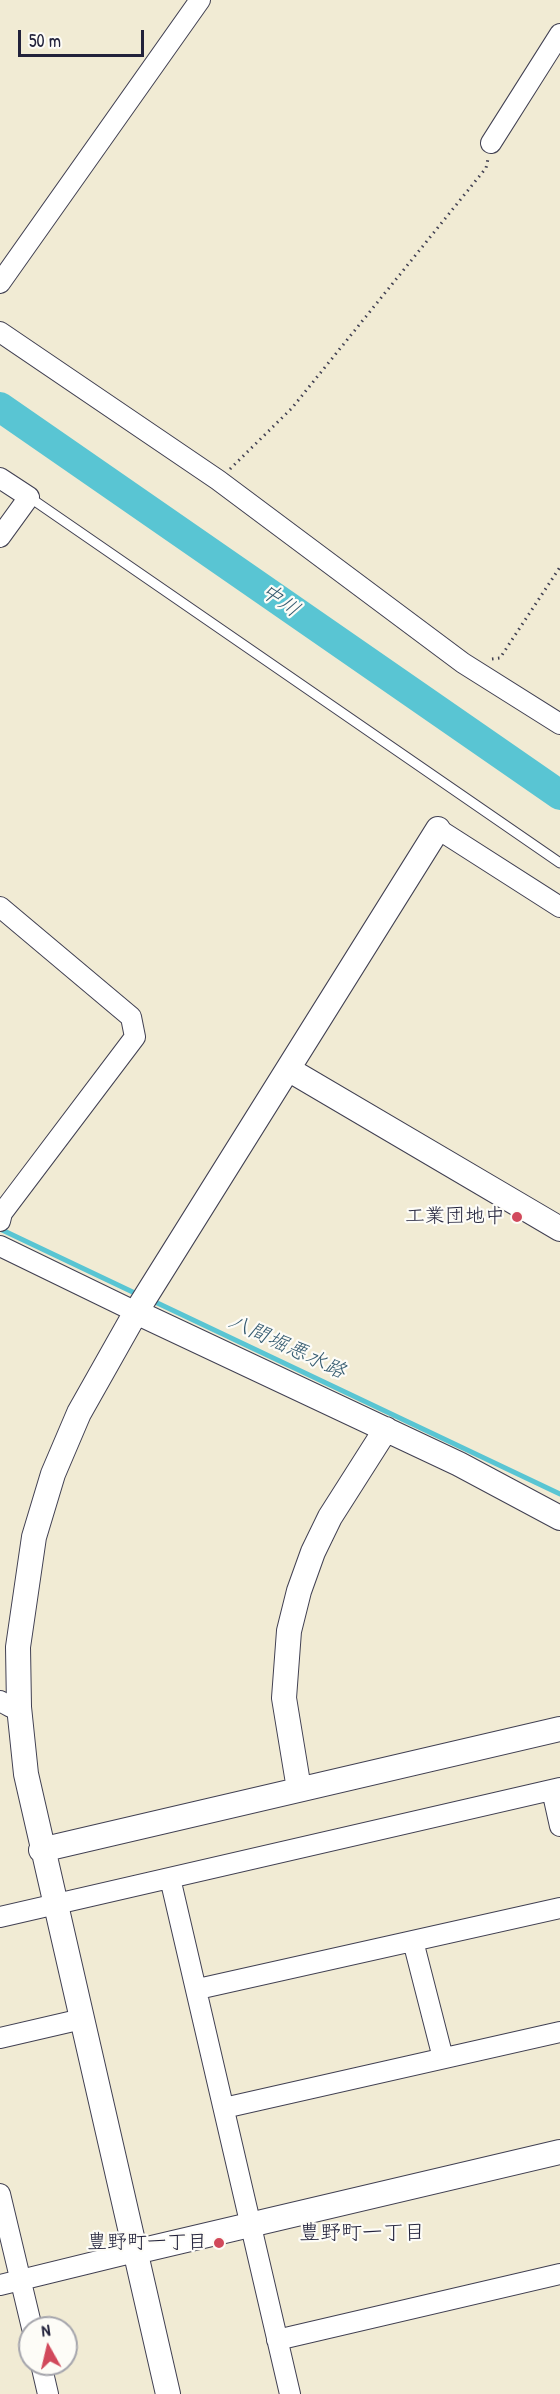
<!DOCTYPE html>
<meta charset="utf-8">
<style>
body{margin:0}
#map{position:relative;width:560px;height:2394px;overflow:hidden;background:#f1ebd4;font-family:"Patrick Hand",sans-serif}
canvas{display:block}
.north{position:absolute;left:18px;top:2316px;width:60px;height:60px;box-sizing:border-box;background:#fdfcf7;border:2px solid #a5a5ac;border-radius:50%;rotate:352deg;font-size:16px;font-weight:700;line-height:24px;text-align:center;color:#22223b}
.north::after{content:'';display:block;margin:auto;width:21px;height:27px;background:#d1495b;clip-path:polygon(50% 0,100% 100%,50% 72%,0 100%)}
.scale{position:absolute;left:18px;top:30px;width:126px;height:27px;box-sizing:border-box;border:3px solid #22223b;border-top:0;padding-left:8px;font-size:18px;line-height:21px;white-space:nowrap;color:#22223b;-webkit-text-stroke:4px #fdfcf7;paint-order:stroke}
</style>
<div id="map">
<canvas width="560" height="2394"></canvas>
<div class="north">N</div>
<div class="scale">50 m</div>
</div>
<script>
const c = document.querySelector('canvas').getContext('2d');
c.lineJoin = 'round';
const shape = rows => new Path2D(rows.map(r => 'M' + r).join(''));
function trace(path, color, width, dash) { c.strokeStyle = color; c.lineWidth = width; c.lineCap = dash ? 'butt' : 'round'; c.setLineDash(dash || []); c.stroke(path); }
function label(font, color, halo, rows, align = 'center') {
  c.font = font + ' "Patrick Hand","Klee One",sans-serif'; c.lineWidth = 4.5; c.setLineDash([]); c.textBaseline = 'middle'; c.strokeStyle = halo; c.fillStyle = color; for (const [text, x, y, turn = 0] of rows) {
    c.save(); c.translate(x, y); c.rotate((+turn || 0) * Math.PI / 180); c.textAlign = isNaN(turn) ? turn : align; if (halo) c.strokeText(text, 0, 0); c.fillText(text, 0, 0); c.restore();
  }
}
trace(shape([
 [0,1229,139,1295],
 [151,1300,560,1494]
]), '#59c5d3', 5);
trace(shape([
 [0,407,560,795]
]), '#59c5d3', 30);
const service = shape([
 [29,497,560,863]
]);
const minor = shape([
 [491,143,560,34],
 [0,283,200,0],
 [0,332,218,480,463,663,560,724],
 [0,478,29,497,0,537],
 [438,829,560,907],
 [0,907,131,1017,135,1037,2,1213,0,1221],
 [0,1246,136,1312],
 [0,1701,11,1707,19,1707],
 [552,1790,560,1826],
 [170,1878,290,2394],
 [0,1917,560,1788],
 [413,1941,443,2058],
 [198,1989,560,1908],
 [0,2038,82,2019],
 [224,2108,560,2032],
 [0,2194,32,2328],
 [0,2285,135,2252],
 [277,2340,560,2274],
 [41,2364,48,2394]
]);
const tertiary = shape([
 [288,1069,560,1229],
 [136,1312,459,1464,560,1518],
 [299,1789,284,1698,289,1631,299,1591,313,1552,330,1517,386,1429],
 [41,1850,560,1729],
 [135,2252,560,2152],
 [168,2394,26,1774,19,1707,18,1647,34,1537,53,1474,79,1413,136,1312,438,829]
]);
trace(service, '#414052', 11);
trace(minor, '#414052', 22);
trace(tertiary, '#414052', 26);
trace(shape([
 [230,469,292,408,486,168,488,159],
 [492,659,500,658,560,567]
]), '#414052', 3, [1.5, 4.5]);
trace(service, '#fff', 9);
trace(minor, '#fff', 20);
trace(tertiary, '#fff', 24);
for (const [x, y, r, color] of [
 [517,1217,6,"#d1495b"],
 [219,2243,6,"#d1495b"]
]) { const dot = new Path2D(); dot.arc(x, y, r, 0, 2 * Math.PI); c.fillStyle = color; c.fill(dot); trace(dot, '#fdfcf7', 2); }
label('20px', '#22223b', '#fdfcf7', [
 ["工業団地中",505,1217],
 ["豊野町一丁目",207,2243]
], 'right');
label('italic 21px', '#355b70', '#fdfcf7', [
 ["中川",280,601,35],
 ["八間堀悪水路",287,1347,25]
]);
label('21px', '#22223b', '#fdfcf7', [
 ["豊野町一丁目",362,2233]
]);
</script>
